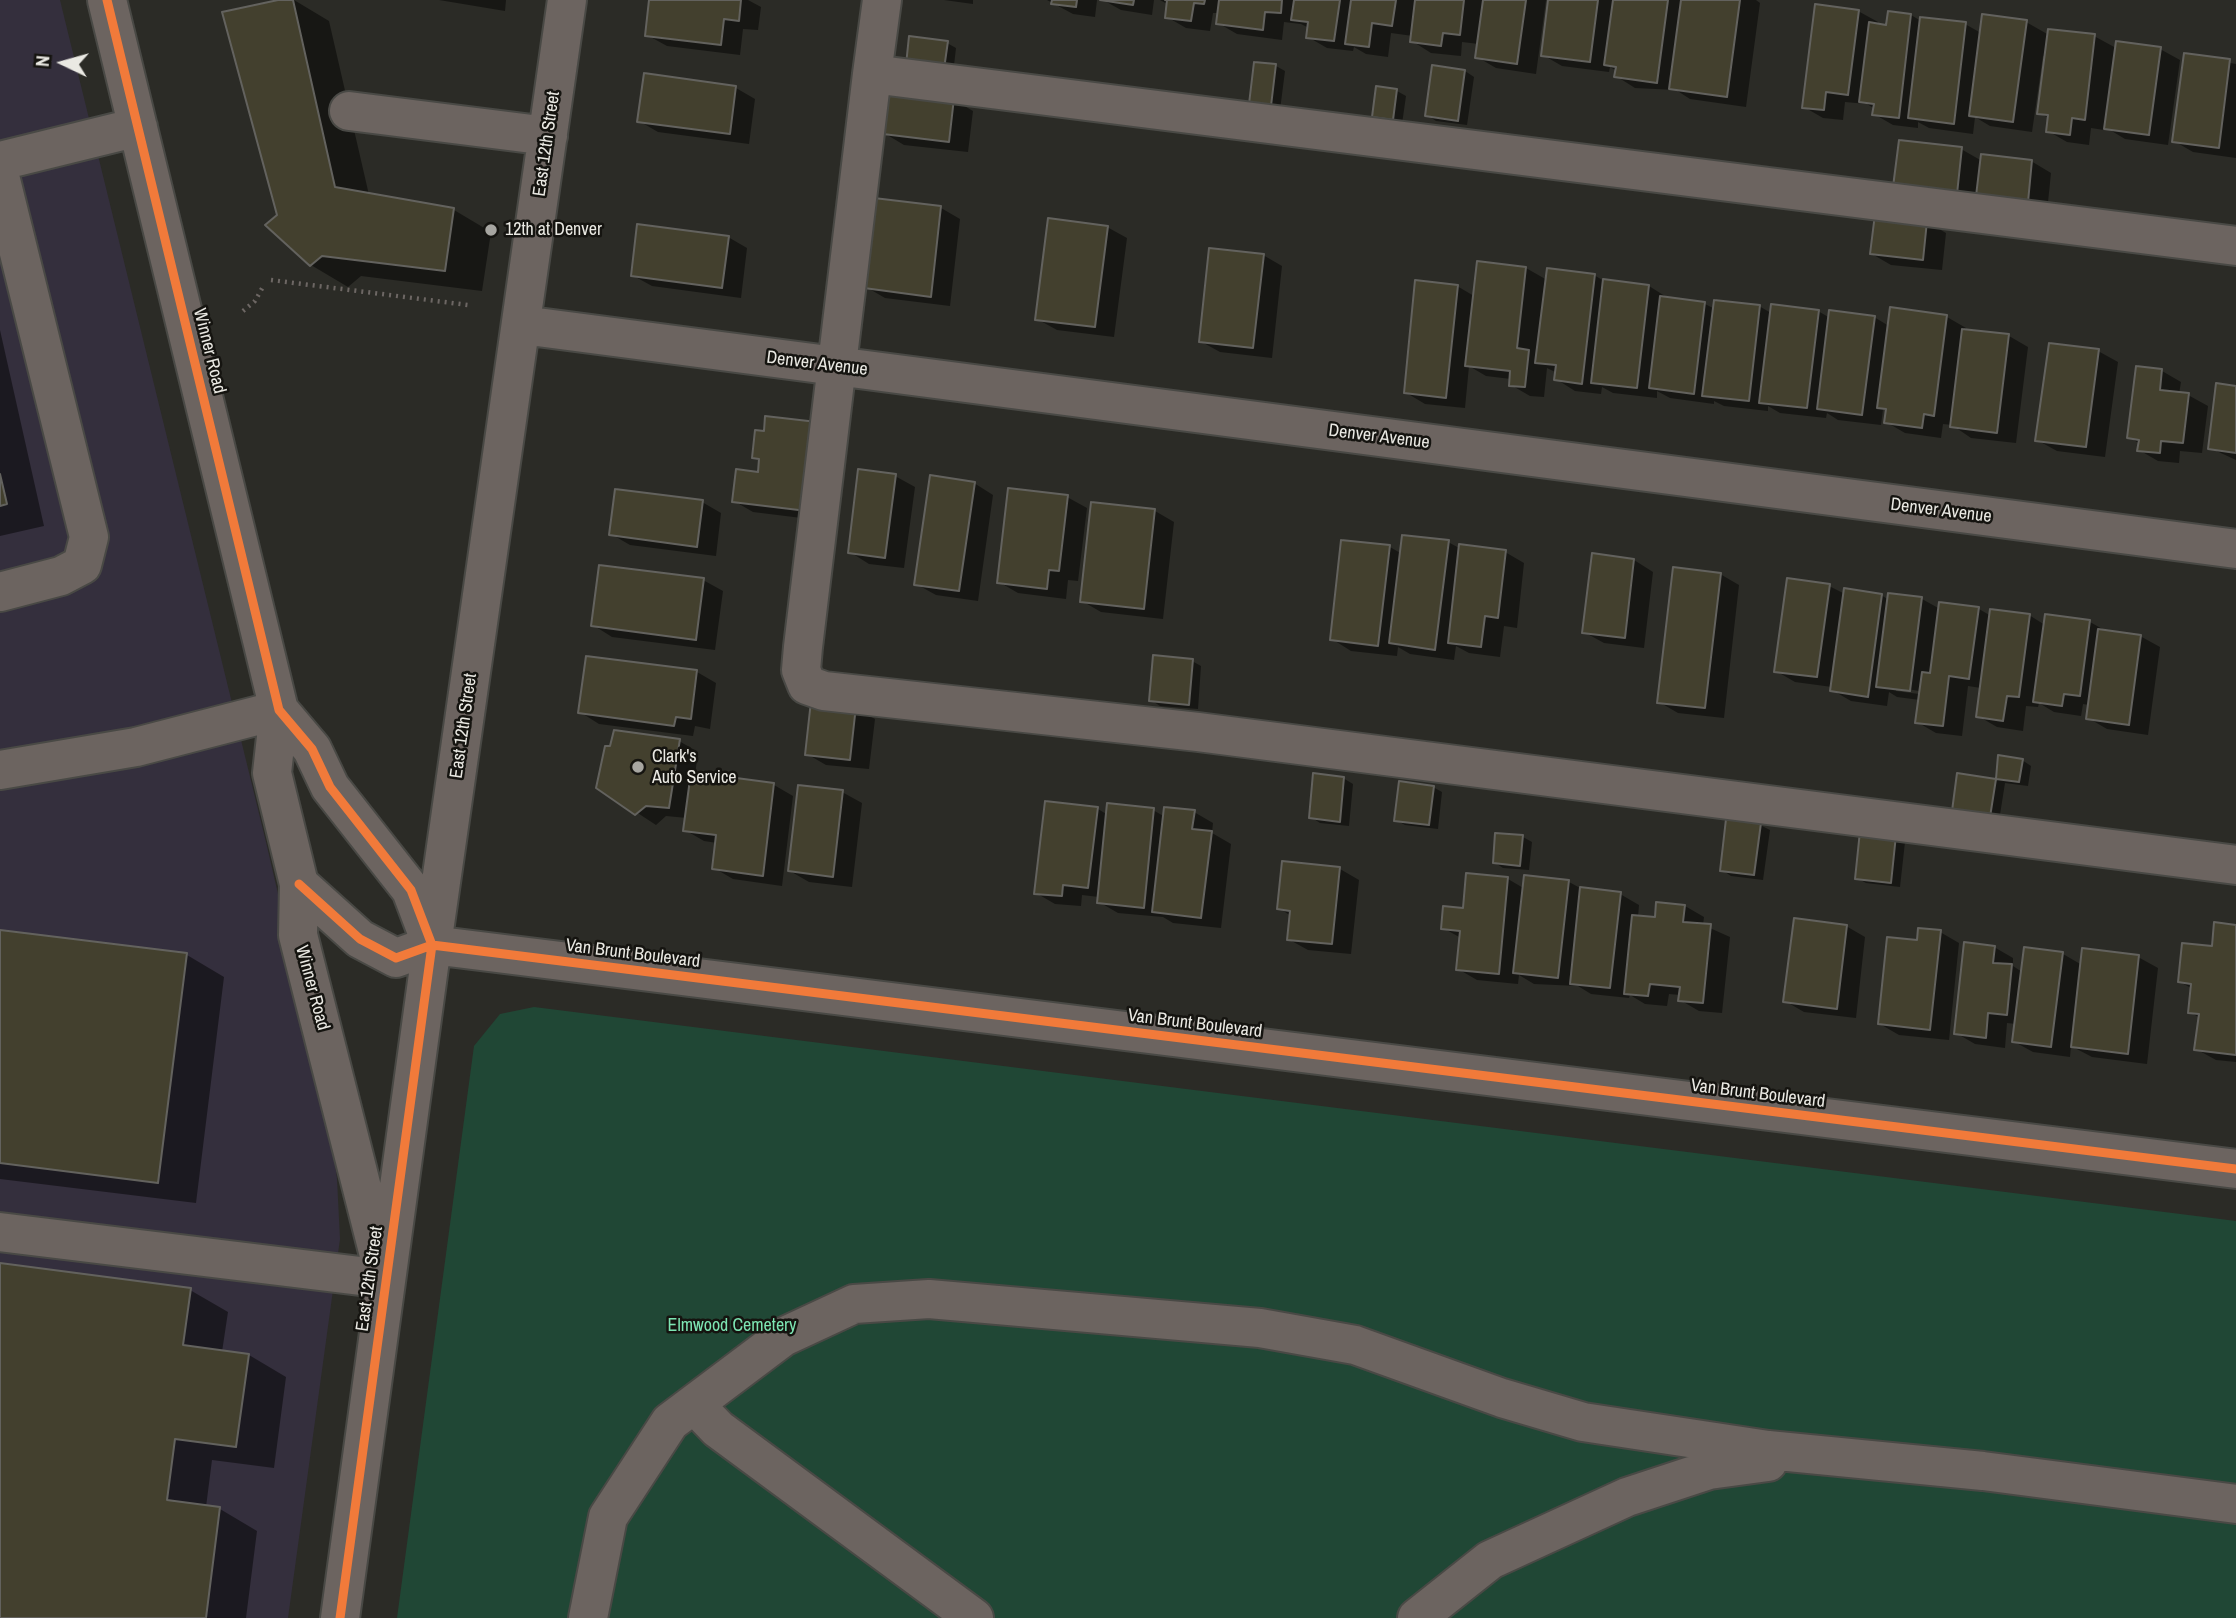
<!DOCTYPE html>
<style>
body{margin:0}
#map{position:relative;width:2236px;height:1618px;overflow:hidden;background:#2b2b26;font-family:"Archivo Narrow",sans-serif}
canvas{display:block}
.north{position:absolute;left:28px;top:28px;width:70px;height:70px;-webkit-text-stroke:5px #151410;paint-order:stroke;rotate:275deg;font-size:19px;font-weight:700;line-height:28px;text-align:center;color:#eae9e3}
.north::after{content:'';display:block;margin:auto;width:24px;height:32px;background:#eae9e3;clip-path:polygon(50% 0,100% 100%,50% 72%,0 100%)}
</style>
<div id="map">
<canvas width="2236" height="1618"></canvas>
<div class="north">N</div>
</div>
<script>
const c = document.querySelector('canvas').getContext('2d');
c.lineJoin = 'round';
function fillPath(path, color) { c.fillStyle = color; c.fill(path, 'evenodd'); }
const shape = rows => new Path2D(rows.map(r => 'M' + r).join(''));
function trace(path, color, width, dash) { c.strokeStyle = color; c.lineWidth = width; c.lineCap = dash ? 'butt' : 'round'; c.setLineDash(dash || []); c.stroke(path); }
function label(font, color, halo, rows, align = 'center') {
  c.font = font + ' "Archivo Narrow",sans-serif'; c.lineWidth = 5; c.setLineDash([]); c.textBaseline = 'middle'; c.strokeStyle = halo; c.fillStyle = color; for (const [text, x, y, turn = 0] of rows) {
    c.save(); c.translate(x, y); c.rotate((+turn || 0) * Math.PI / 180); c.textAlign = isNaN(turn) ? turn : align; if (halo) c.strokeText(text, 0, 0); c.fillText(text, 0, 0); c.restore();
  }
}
fillPath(shape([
 [0,0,60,0,266,842,328,1109,337,1179,340,1239,288,1618,0,1618]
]), '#342f3d');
fillPath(shape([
 [534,1007,2236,1221,2236,1618,397,1618,474,1046,500,1014]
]), '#204735');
fillPath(shape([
 [286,0,294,0,329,21,369,195,454,210,491,232,482,291,361,276,348,287,311,265,279,215],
 [439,0,506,0,505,11],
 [651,0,748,0,761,7,758,30,743,29,740,55,667,46,647,35],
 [944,0,973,0,973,4],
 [1047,0,1097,0,1095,17,1073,14],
 [1103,0,1154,0,1152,15,1121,10],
 [1160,0,1546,0,1536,74,1496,68,1477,57,1479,44,1462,42,1461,56,1431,53,1412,41,1413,36,1391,33,1388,57,1366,54,1354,47,1353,51,1327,48,1308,37,1309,28,1301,24,1284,22,1282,40,1237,34,1218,23,1219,13,1213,13,1210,31,1186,28,1167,17,1169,5],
 [1550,0,1756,0,1760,3,1746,107,1690,99,1676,90,1635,88,1616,76,1617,71,1610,67,1609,72,1562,66,1543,55],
 [1858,11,1878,22,1877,25,1887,27,1911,15,1921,21,1965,24,1981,33,2026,22,2049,35,2094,36,2116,48,2160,49,2180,60,2168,145,2125,139,2105,127,2104,130,2091,128,2089,145,2067,142,2048,131,2049,118,2039,113,2046,57,2043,56,2032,132,1990,126,1975,117,1973,134,1929,128,1918,122,1918,128,1893,125,1874,114,1875,109,1867,104,1845,102,1843,120,1823,118,1804,107],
 [947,43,956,48,953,74,917,69],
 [2185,55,2236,64,2236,158,2193,152,2174,141],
 [1276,66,1285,71,1280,110,1251,103],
 [1465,71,1474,77,1467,125,1436,121,1427,115],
 [736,88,755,99,749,144,658,132,639,121],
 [1397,91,1406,96,1402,124,1383,121,1373,116],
 [954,100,973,111,968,152,904,145,884,133],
 [1961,149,1982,161,2031,161,2051,173,2047,212,1914,197],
 [941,208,960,219,950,306,885,298,866,287],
 [1927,222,1946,233,1942,270,1891,265,1872,254],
 [1107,227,1127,238,1114,337,1057,330,1037,319],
 [728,237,747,248,741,298,652,286,632,275],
 [1263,255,1282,266,1272,358,1220,352,1200,341],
 [1526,268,1547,280,1594,275,1604,281,1649,286,1668,298,1705,304,1715,309,1759,306,1771,313,1818,311,1830,318,1874,317,1889,326,1947,317,1966,328,1965,331,2009,336,2028,347,2016,443,1971,438,1952,425,1943,424,1941,438,1905,433,1886,422,1888,412,1883,409,1881,425,1838,420,1827,413,1826,418,1780,413,1768,406,1768,411,1724,406,1714,401,1714,404,1670,398,1657,391,1657,398,1613,393,1602,387,1601,394,1575,391,1556,379,1557,373,1547,368,1544,397,1530,396,1511,385,1511,379,1486,376,1469,366,1465,408,1425,404,1405,392,1457,286,1474,296],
 [0,330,44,526,0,536],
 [2098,351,2118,362,2105,457,2057,451,2037,440],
 [2162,371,2181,382,2179,394,2188,395,2208,406,2202,453,2180,451,2179,463,2158,461,2139,450,2140,444,2129,437],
 [2236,388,2236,460,2210,448],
 [756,432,826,521,753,512,734,501,759,474,760,461,753,457],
 [895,476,915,487,904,568,869,564,850,552],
 [974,483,993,495,978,601,936,595,916,584],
 [1067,497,1087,508,1078,581,1068,580,1066,599,1018,593,999,582],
 [702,502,721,513,716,556,630,545,611,534],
 [1155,511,1174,522,1163,619,1101,612,1082,601],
 [1448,542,1461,549,1505,552,1524,563,1517,628,1504,626,1500,657,1469,653,1456,646,1454,660,1410,654,1398,647,1397,656,1351,651,1332,639,1390,547,1402,554],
 [1634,560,1653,572,1644,648,1604,643,1584,632],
 [1720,574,1739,585,1724,718,1678,713,1659,702],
 [703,580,723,591,715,650,612,637,593,625],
 [1829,586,1845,594,1881,595,1889,600,1889,595,1922,599,1940,609,1979,609,1991,616,2029,615,2045,625,2090,622,2106,631,2140,636,2160,647,2148,735,2107,729,2088,718,2089,705,2083,704,2081,716,2054,712,2039,703,2038,707,2026,706,2023,731,1997,727,1978,716,1981,688,1968,686,1962,736,1936,733,1917,722,1920,700,1897,697,1889,692,1887,706,1851,701,1832,690,1832,687,1795,682,1776,671],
 [1896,687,1919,691,1919,694,1896,691],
 [587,658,697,672,716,683,710,729,695,726,693,736,599,724,580,712],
 [1192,661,1201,666,1198,709,1160,706,1151,700],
 [856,708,875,719,869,769,826,765,807,754],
 [679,741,698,752,695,775,774,785,793,796,782,886,733,879,714,868,717,843,704,841,685,830,687,818,666,816,656,825,598,787],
 [2000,757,2022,760,2031,766,2028,786,2005,783,1999,821,1954,810,1959,775,1997,781],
 [1343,778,1353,784,1349,826,1320,823,1311,817],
 [1433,787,1442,792,1438,829,1405,825,1396,820],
 [842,792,862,803,852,887,809,882,790,871],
 [1098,809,1108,815,1153,810,1165,817,1194,812,1213,823,1212,833,1231,844,1221,928,1173,923,1163,917,1118,913,1099,902,1099,897,1082,895,1081,906,1055,904,1036,893],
 [1760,825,1770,830,1763,880,1731,876,1722,870],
 [1523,837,1532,842,1529,870,1503,868,1494,862],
 [1896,837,1905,842,1900,887,1866,883,1857,878],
 [1340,869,1359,880,1351,954,1308,950,1288,939,1291,916,1279,908],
 [1467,875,1508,879,1525,889,1569,882,1582,889,1620,894,1639,905,1638,917,1656,919,1685,906,1704,917,1703,925,1730,937,1722,1013,1699,1011,1680,1000,1680,995,1669,994,1667,1006,1645,1004,1630,995,1629,998,1591,994,1578,986,1534,984,1519,975,1518,984,1477,980,1458,969,1461,938,1443,928,1464,909],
 [1846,926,1865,937,1856,1018,1804,1012,1785,1001],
 [2236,926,2236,1062,2216,1060,2196,1049,2200,1018,2190,1012,2193,989,2180,982],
 [0,931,187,955,224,977,196,1203,0,1179],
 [1940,932,1959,943,1949,1040,1899,1035,1880,1024],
 [1994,947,2013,958,2013,966,2022,972,2063,954,2082,965,2138,957,2158,968,2147,1064,2092,1057,2071,1046,2070,1057,2033,1052,2013,1041,2016,1024,2007,1023,2005,1048,1975,1044,1956,1033],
 [0,1264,190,1290,228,1312,222,1352,249,1355,286,1377,274,1468,212,1460,206,1507,220,1509,257,1531,246,1618,0,1618]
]), '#0007');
const building = shape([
 [278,0,293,0,335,187,454,208,445,271,322,256,310,266,265,225,277,215,222,12,278,0],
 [649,0,741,0,739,21,724,19,721,45,645,36,649,0],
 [1052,0,1077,0,1076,7,1051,4,1052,0],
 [1100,0,1134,0,1133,5,1100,0],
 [1165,0,1205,0,1204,4,1194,3,1191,21,1165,18,1167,0,1165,0],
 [1219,0,1282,0,1281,13,1265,12,1263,30,1216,24,1219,0],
 [1294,0,1340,0,1334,41,1306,38,1308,22,1291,20,1294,0],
 [1351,0,1396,0,1392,26,1372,23,1369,47,1345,44,1351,0],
 [1415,0,1464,0,1460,35,1443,33,1441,46,1410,42,1415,0],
 [1483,0,1526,0,1517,64,1475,58,1483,0],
 [1548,0,1598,0,1590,62,1541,56,1548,0],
 [1613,0,1668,0,1657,83,1614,77,1616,67,1604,65,1613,0],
 [1681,0,1740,0,1727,97,1669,89,1681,0],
 [1815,4,1859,10,1848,95,1826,92,1824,110,1802,108,1815,4],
 [1888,11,1911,14,1899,118,1872,115,1874,104,1859,102,1869,22,1886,25,1888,11],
 [1982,14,2027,20,2013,122,1969,116,1982,14],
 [1920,17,1966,22,1954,124,1908,118,1920,17],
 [2048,29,2095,34,2085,120,2072,118,2070,135,2046,132,2048,115,2037,114,2048,29],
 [909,36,948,41,944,69,906,65,909,36],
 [2116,41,2161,47,2149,135,2104,129,2116,41],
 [2184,53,2230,59,2219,148,2172,142,2184,53],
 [1254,62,1276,64,1271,106,1249,104,1254,62],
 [1432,65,1465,70,1458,121,1425,116,1432,65],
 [644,73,736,86,730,134,637,122,644,73],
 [1376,86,1397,89,1393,120,1372,117,1376,86],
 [888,90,954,98,949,142,883,134,888,90],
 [1899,140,1962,147,1957,194,1893,187,1899,140],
 [1981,154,2032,160,2028,202,1976,196,1981,154],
 [874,198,941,206,931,297,864,288,874,198],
 [1875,214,1927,221,1923,260,1870,254,1875,214],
 [1048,218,1108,226,1095,327,1035,320,1048,218],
 [637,224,729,236,722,288,631,276,637,224],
 [1209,248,1264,254,1253,348,1199,342,1209,248],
 [1477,261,1526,267,1517,348,1529,350,1525,387,1509,386,1510,371,1465,366,1477,261],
 [1547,268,1595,274,1582,384,1554,380,1556,365,1535,363,1547,268],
 [1603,279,1649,285,1637,388,1591,383,1603,279],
 [1415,280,1458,285,1446,398,1404,393,1415,280],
 [1660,296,1705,302,1694,394,1649,388,1660,296],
 [1714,300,1760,305,1749,401,1702,396,1714,300],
 [1771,304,1819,310,1807,408,1759,403,1771,304],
 [1890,307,1947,315,1934,416,1924,414,1922,428,1884,423,1886,409,1877,408,1890,307],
 [1829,310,1875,316,1862,415,1817,409,1829,310],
 [1962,329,2009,334,1997,433,1950,427,1962,329],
 [2049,343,2099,349,2086,447,2035,441,2049,343],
 [2136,366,2162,369,2160,390,2189,393,2183,443,2161,441,2160,453,2137,451,2139,440,2127,438,2136,366],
 [2216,383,2236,386,2236,453,2208,449,2216,383],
 [765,416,817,422,807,511,732,502,736,469,758,472,759,459,752,458,755,430,764,431,765,416],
 [858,469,896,474,885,558,848,553,858,469],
 [0,474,7,504,0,506,0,474],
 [930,475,975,482,959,591,914,585,930,475],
 [1008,488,1068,495,1059,571,1049,570,1047,589,997,583,1008,488],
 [615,489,703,500,697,547,609,535,615,489],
 [1091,502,1155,509,1144,609,1080,602,1091,502],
 [1402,535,1449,540,1435,650,1389,643,1402,535],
 [1341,540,1390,545,1378,646,1330,640,1341,540],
 [1459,544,1506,550,1498,618,1485,616,1481,647,1448,643,1459,544],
 [1592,553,1634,559,1625,638,1582,633,1592,553],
 [599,565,704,578,696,640,591,626,599,565],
 [1673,567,1721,573,1705,708,1657,703,1673,567],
 [1787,578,1830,584,1817,677,1774,672,1787,578],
 [1844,588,1882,594,1868,697,1830,691,1844,588],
 [1888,593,1922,597,1910,691,1876,687,1888,593],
 [1939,602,1979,607,1969,679,1949,676,1943,726,1915,723,1922,672,1930,673,1939,602],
 [1990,609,2030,614,2019,697,2007,696,2003,721,1976,717,1990,609],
 [2045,614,2090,620,2080,696,2064,694,2062,706,2033,702,2045,614],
 [2098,629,2141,635,2129,725,2086,719,2098,629],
 [1153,655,1193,659,1189,705,1149,701,1153,655],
 [586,656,697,670,691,719,676,717,674,726,578,713,586,656],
 [811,701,856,706,850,760,805,755,811,701],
 [614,730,680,739,669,808,646,806,635,815,596,788,605,746,610,746,614,730],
 [1998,755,2023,759,2019,782,1996,779,1998,755],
 [691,772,774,783,763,876,712,869,716,835,683,831,691,772],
 [1313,773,1344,777,1340,822,1309,818,1313,773],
 [1957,773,1996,779,1990,817,1952,811,1957,773],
 [1399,781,1434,786,1429,825,1394,821,1399,781],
 [798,785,843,790,833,877,788,871,798,785],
 [1045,801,1098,807,1088,888,1063,885,1062,896,1034,894,1045,801],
 [1107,803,1154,808,1144,908,1097,903,1107,803],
 [1164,807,1195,810,1192,829,1212,831,1201,918,1152,912,1164,807],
 [1726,819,1761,823,1754,875,1720,871,1726,819],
 [1860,831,1896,835,1891,883,1855,879,1860,831],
 [1495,833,1523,835,1520,866,1493,863,1495,833],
 [1282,861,1340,867,1332,944,1287,940,1290,911,1277,909,1282,861],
 [1466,873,1508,877,1499,974,1456,970,1460,931,1441,929,1443,906,1463,908,1466,873],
 [1524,875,1569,880,1558,978,1513,973,1524,875],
 [1580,887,1621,892,1610,988,1570,984,1580,887],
 [1656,902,1685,905,1683,922,1711,924,1703,1003,1678,1001,1680,987,1650,984,1648,996,1624,994,1632,915,1655,917,1656,902],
 [1794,918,1847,925,1837,1009,1783,1002,1794,918],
 [2214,922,2236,925,2236,1055,2194,1050,2199,1014,2188,1013,2191,984,2178,982,2182,943,2212,946,2214,922],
 [1918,928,1941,930,1930,1030,1878,1024,1887,937,1917,940,1918,928],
 [0,930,187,953,158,1183,0,1163,0,930],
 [1964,942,1995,946,1993,963,2012,964,2007,1015,1988,1013,1986,1038,1954,1034,1964,942],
 [2024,947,2063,952,2051,1047,2012,1042,2024,947],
 [2082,948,2139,955,2128,1054,2071,1047,2082,948],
 [0,1263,191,1288,183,1345,249,1354,236,1447,175,1439,167,1500,220,1507,206,1618,0,1618,0,1263]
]);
fillPath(building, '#43402e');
trace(building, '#63625e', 2);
const minor = shape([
 [882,0,872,74,2236,246],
 [872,74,803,647,801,670,807,685,824,691,1198,732,2236,865],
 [349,111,548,136],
 [0,161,138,127],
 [0,176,89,537,82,565,61,576,0,592],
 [522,325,2236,549],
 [279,710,312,749,330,787,411,890,431,943],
 [0,770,136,747,279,710],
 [299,884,360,939,396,958,432,945,2236,1169],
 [0,1232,385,1279,298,935,299,884,272,773,279,710,107,0],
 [694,1404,718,1429,974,1618],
 [340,1618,432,945,567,0],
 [588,1618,608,1517,670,1422,783,1337,854,1304,929,1299,1260,1328,1355,1345,1502,1398,1583,1422,1768,1450,1983,1471,2236,1504],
 [1417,1618,1490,1560,1627,1497,1709,1470,1768,1462]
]);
trace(minor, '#494945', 42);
trace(shape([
 [271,280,468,305],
 [243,311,255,301,264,285]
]), '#6d6764', 4.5, [2, 5]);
trace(minor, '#6c6460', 38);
trace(shape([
 [107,0,279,710,312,749,330,787,411,890,432,945,340,1618],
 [299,884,360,939,396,958,432,945,2236,1169]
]), '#f17a3a', 9);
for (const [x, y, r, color] of [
 [491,230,7,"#a7a6a1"],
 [638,767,7,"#a7a6a1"]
]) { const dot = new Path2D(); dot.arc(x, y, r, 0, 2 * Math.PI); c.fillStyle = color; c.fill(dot); trace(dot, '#151410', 2.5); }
label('18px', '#eae9e3', '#151410', [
 ["East 12th Street",547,144,-82],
 ["Winner Road",209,351,76],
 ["Denver Avenue",817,364,7],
 ["Denver Avenue",1379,437,7],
 ["Denver Avenue",1941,511,7],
 ["East 12th Street",464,726,-82],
 ["Van Brunt Boulevard",633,954,7],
 ["Winner Road",312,988,75],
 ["Van Brunt Boulevard",1195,1024,7],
 ["Van Brunt Boulevard",1758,1094,7],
 ["East 12th Street",370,1279,-82]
]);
label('18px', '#eae9e3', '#151410', [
 ["12th at Denver",505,230],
 ["Clark's",652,757],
 ["Auto Service",652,778]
], 'left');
label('18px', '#7de5b3', '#151410', [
 ["Elmwood Cemetery",732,1326]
]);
</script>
